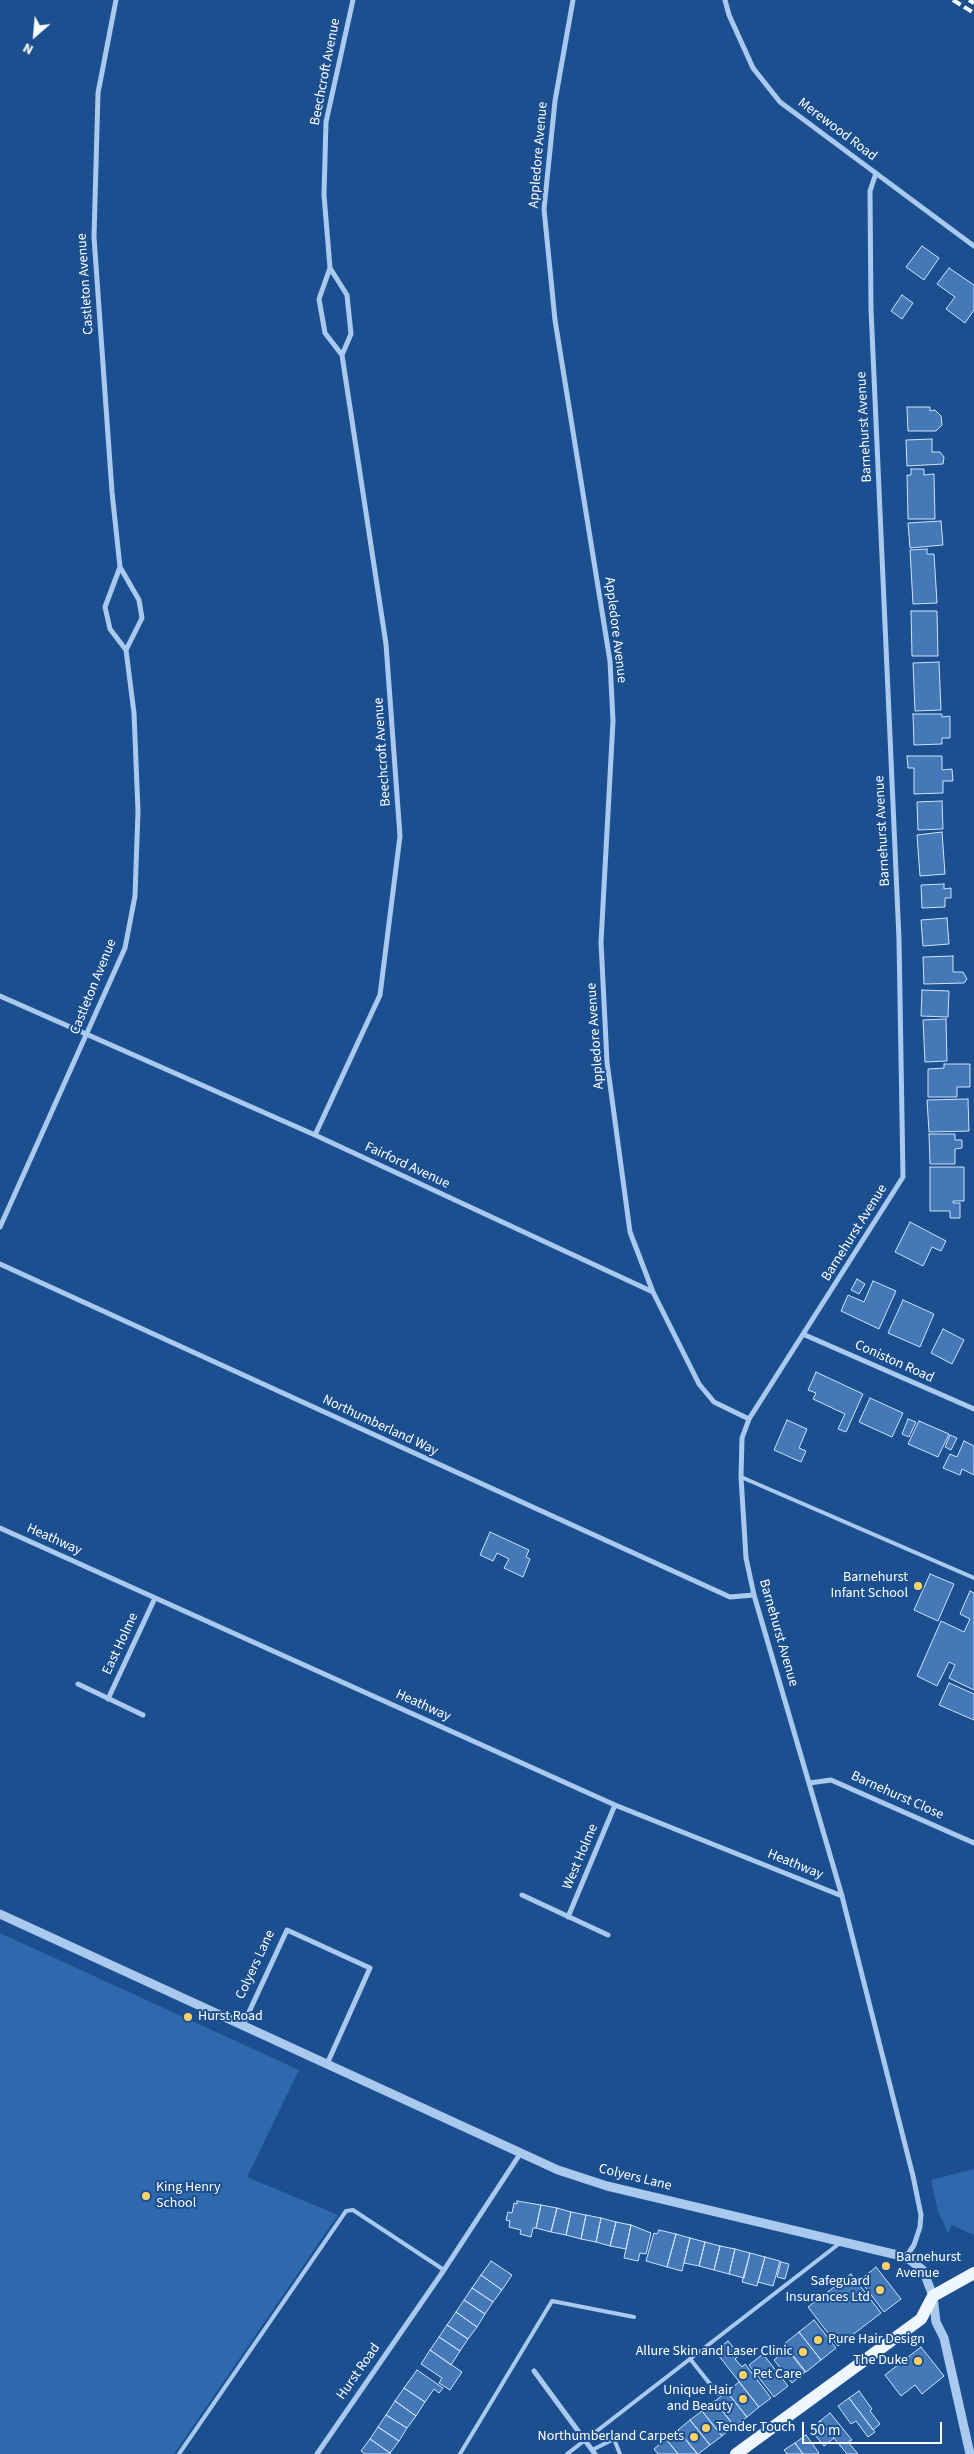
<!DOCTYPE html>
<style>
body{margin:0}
#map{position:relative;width:974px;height:2454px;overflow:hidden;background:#1b4f8f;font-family:"Source Sans 3",sans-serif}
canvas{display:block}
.north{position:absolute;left:10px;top:10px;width:50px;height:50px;-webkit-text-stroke:4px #1b4f8f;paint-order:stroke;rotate:207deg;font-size:14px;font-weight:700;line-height:20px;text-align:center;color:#fff}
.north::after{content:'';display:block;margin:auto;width:18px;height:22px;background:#fff;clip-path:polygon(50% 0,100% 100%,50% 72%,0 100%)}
.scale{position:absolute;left:802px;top:2422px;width:140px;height:22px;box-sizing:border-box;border:2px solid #fff;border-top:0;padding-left:6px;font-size:15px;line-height:18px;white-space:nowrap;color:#fff;-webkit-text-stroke:4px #1b4f8f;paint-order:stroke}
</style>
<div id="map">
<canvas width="974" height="2454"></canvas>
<div class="north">N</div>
<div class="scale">50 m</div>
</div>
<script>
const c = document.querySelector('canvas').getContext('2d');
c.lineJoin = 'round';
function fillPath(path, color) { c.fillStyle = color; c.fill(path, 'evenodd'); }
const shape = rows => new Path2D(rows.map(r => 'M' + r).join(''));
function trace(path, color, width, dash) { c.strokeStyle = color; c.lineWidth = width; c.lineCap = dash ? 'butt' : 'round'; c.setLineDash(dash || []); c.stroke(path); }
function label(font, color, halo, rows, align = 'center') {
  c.font = font + ' "Source Sans 3",sans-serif'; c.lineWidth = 4; c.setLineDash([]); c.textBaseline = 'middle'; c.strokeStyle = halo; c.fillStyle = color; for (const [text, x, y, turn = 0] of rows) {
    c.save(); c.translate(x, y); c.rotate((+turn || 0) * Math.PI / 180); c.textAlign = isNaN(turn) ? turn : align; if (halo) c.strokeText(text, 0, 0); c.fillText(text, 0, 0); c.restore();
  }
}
fillPath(shape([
 [0,1933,299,2070,247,2177,338,2215,174,2454,0,2454],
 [974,2169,974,2235,952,2225,948,2233,938,2211,931,2180]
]), '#2e69ad');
const building = shape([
 [922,246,939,258,924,280,906,267,922,246],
 [949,268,974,285,974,310,965,323,946,309,955,297,937,284,949,268],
 [902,295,913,303,902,319,891,311,902,295],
 [907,407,930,407,930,411,935,410,941,416,942,425,936,431,908,431,907,407],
 [932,439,932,452,940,452,944,457,943,464,907,466,906,440,932,439],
 [911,469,924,469,924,475,934,474,935,519,908,519,907,475,911,475,911,469],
 [941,521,943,545,910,548,908,523,941,521],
 [927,549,927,554,934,554,937,603,913,604,910,550,927,549],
 [911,611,937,611,938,656,912,656,911,611],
 [939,662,941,710,915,711,913,663,939,662],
 [913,714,942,714,942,717,950,716,950,738,942,738,942,744,914,745,913,714],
 [907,756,942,756,942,770,952,769,953,781,943,781,943,793,914,794,914,768,908,768,907,756],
 [942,801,943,829,918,830,917,802,942,801],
 [942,832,945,874,920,876,917,835,942,832],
 [944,884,944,889,951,888,951,898,945,898,945,907,922,908,921,885,944,884],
 [947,918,949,944,923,946,921,920,947,918],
 [953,956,953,972,963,972,967,979,964,983,924,984,923,957,953,956],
 [922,990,949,991,948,1017,921,1016,922,990],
 [946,1019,947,1061,925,1062,923,1020,946,1019],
 [944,1064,970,1064,970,1087,957,1087,957,1097,928,1097,928,1069,944,1068,944,1064],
 [968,1099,969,1131,929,1132,927,1100,968,1099],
 [929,1134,955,1134,955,1140,962,1140,962,1148,955,1149,955,1164,930,1164,929,1134],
 [930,1167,964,1167,964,1201,953,1201,953,1203,960,1203,960,1218,950,1218,950,1211,930,1211,930,1167],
 [910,1222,946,1241,941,1251,932,1247,923,1266,895,1252,910,1222],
 [857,1279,865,1284,859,1294,851,1290,857,1279],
 [873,1281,896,1291,879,1329,841,1311,848,1295,864,1302,873,1281],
 [903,1300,934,1314,920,1347,888,1333,903,1300],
 [943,1329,964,1340,952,1364,931,1353,943,1329],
 [816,1372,863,1394,846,1432,838,1429,845,1414,813,1399,816,1393,808,1390,816,1372],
 [870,1398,903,1413,892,1437,859,1422,870,1398],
 [908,1419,916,1422,909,1437,902,1434,908,1419],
 [787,1420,807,1429,799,1448,806,1451,801,1462,774,1450,787,1420],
 [919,1421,949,1434,938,1457,908,1444,919,1421],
 [950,1435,957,1438,951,1450,945,1447,950,1435],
 [964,1441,974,1446,974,1475,962,1469,960,1475,943,1468,950,1454,957,1457,964,1441],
 [490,1532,529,1550,526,1557,530,1559,523,1577,504,1568,509,1559,497,1553,493,1561,480,1555,490,1532],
 [930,1574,954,1584,938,1621,914,1610,930,1574],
 [970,1591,974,1593,974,1690,949,1678,955,1665,949,1662,937,1686,917,1676,941,1621,964,1632,970,1619,960,1614,970,1591],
 [949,1683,974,1694,974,1720,939,1705,949,1683],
 [517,2201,541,2205,536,2228,533,2228,531,2237,520,2234,521,2230,509,2227,510,2221,506,2220,508,2212,512,2213,514,2203,517,2204,517,2201],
 [541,2205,557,2208,551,2232,536,2228,541,2205],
 [557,2208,571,2212,566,2235,551,2232,557,2208],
 [571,2212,586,2215,581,2239,566,2235,571,2212],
 [586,2215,601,2218,596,2242,581,2239,586,2215],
 [601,2218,616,2222,610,2246,596,2242,601,2218],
 [616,2222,631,2225,626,2249,610,2246,616,2222],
 [631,2225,651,2233,646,2254,640,2253,638,2261,624,2258,631,2225],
 [659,2230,676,2234,667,2267,646,2261,654,2233,657,2234,659,2230],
 [676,2234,690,2238,682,2271,667,2267,676,2234],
 [690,2238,705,2242,699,2266,684,2263,690,2238],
 [705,2242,720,2246,714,2270,699,2266,705,2242],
 [720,2246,735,2249,729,2274,714,2270,720,2246],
 [735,2249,750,2253,744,2278,729,2274,735,2249],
 [750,2253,765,2257,757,2286,742,2282,750,2253],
 [765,2257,780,2261,773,2286,758,2282,765,2257],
 [491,2261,512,2275,502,2290,481,2275,491,2261],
 [781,2262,789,2264,785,2279,777,2277,781,2262],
 [876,2267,901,2299,884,2312,860,2280,876,2267],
 [851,2274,881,2313,838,2346,808,2307,851,2274],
 [481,2275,502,2290,493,2302,472,2288,481,2275],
 [472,2288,493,2302,485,2314,464,2300,472,2288],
 [464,2300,485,2314,477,2327,456,2312,464,2300],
 [456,2312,477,2327,468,2339,447,2325,456,2312],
 [814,2320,836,2348,821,2360,799,2332,814,2320],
 [447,2325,468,2339,460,2351,439,2337,447,2325],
 [799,2332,821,2360,806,2372,784,2344,799,2332],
 [439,2337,460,2351,451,2365,430,2350,439,2337],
 [728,2341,740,2355,735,2359,742,2367,745,2364,771,2398,759,2407,715,2351,728,2341],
 [921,2347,944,2376,922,2394,915,2385,901,2396,885,2375,921,2347],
 [787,2349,805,2372,792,2383,774,2360,787,2349],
 [430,2350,462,2372,450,2390,439,2383,442,2378,421,2364,430,2350],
 [763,2354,788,2386,774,2397,749,2365,763,2354],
 [417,2370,443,2388,439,2393,434,2389,425,2402,404,2388,417,2370],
 [739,2382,759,2407,747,2417,727,2392,739,2382],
 [404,2388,425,2402,416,2416,395,2401,404,2388],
 [859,2391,872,2409,870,2411,880,2424,873,2430,849,2398,859,2391],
 [727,2392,747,2417,734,2426,715,2401,727,2392],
 [849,2398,875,2432,868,2437,856,2421,851,2424,838,2406,849,2398],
 [395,2401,416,2416,407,2428,386,2415,395,2401],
 [715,2401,734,2426,722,2436,702,2411,715,2401],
 [702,2411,722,2436,710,2445,690,2420,702,2411],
 [830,2413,852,2440,848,2442,858,2454,847,2454,820,2421,830,2413],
 [386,2415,407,2428,399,2441,378,2427,386,2415],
 [690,2420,710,2445,698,2454,678,2430,690,2420],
 [820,2421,834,2438,824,2446,810,2429,820,2421],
 [378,2427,399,2441,390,2453,370,2439,378,2427],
 [678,2430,697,2454,678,2454,666,2439,678,2430],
 [806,2435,819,2453,817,2454,803,2454,795,2443,806,2435],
 [370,2439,390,2453,391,2454,365,2454,361,2451,370,2439],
 [666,2439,678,2454,658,2454,654,2449,666,2439],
 [795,2443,803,2454,787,2454,784,2450,795,2443]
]);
fillPath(building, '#4478b7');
trace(building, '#cfe3fa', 1);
trace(shape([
 [741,1477,974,1578],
 [691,2360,718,2394],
 [592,2450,614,2439,620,2454],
 [179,2454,346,2211,353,2210,444,2270],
 [460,2454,552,2301,634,2317],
 [567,2454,840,2243]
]), '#a9c9ee', 4);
trace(shape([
 [116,0,98,93,94,237,112,492,120,567,139,600,142,618,126,650],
 [573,0,555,101,544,209,555,320,610,661,613,721,601,942,607,1062,630,1232,653,1292],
 [725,0,729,15,753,68,780,102,974,246],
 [876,173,870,191,871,309,899,939,903,1177,749,1419,742,1438,741,1477,746,1558,754,1595,842,1896,913,2176,921,2215,920,2227,914,2245,906,2257],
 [330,268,347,295,351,334,342,355],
 [0,996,315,1135,653,1292,699,1384,714,1402,749,1419],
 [315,1135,380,995,400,836,386,644,342,355,325,333,319,299,330,268,324,195,326,122,353,0],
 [0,1227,125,948,135,896,138,811,134,713,126,650,110,629,105,607,120,567],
 [0,1264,730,1597,754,1595],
 [805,1335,974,1409],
 [0,1528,615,1805,842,1896],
 [78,1684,143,1715],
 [108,1699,155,1598],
 [809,1783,831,1780,974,1843],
 [522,1895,608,1935],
 [568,1917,615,1805],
 [243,2025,287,1930,370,1968,327,2064],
 [534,2371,595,2454],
 [317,2454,444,2270,520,2154]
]), '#a9c9ee', 5);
trace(shape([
 [0,1914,558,2170,607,2186,906,2257,923,2270,933,2296,936,2322,944,2338,970,2454]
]), '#a9c9ee', 9);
trace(shape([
 [736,2454,921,2319,933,2296,974,2273]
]), '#f0f6ff', 12);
trace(shape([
 [953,0,974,13],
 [969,0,974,3]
]), '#fff', 4, [9, 4]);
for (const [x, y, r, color] of [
 [918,1586,5,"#ffd166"],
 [188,2017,5,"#ffd166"],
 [146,2196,5,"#ffd166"],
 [886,2266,5,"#ffd166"],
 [880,2290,5,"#ffd166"],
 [818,2340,5,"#ffd166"],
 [803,2352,5,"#ffd166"],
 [918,2361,5,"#ffd166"],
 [743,2375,5,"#ffd166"],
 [743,2399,5,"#ffd166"],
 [706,2428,5,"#ffd166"],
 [694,2437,5,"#ffd166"]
]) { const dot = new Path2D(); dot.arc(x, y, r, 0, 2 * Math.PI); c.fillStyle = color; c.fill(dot); trace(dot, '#1b4f8f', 2); }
label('14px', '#fff', '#1b4f8f', [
 ["Beechcroft Avenue",326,72,-79],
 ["Merewood Road",837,130,37],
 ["Appledore Avenue",539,155,-85],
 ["Castleton Avenue",86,284,-94],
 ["Barnehurst Avenue",865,427,-93],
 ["Appledore Avenue",615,630,83],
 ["Beechcroft Avenue",383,752,-94],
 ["Barnehurst Avenue",883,831,-93],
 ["Castleton Avenue",94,987,-68],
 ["Appledore Avenue",596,1036,-94],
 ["Fairford Avenue",407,1166,25],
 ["Barnehurst Avenue",855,1233,-58],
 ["Coniston Road",894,1362,24],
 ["Northumberland Way",380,1426,25],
 ["Heathway",54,1540,24],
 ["Barnehurst Avenue",778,1633,74],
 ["East Holme",121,1644,-65],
 ["Heathway",423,1706,24],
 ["Barnehurst Close",897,1796,24],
 ["West Holme",581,1857,-67],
 ["Heathway",795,1865,22],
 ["Colyers Lane",256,1965,-65],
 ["Colyers Lane",635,2178,14],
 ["Hurst Road",359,2372,-55]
]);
label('14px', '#fff', '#1b4f8f', [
 ["Barnehurst",908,1578],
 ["Infant School",908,1594],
 ["Hurst Road",198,2017,"left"],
 ["King Henry",156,2188,"left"],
 ["School",156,2204,"left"],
 ["Barnehurst",896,2258,"left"],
 ["Avenue",896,2274,"left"],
 ["Safeguard",870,2282],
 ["Insurances Ltd",870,2298],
 ["Pure Hair Design",828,2340,"left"],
 ["Allure Skin and Laser Clinic",793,2352],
 ["The Duke",908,2361],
 ["Pet Care",753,2375,"left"],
 ["Unique Hair",733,2391],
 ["and Beauty",733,2407],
 ["Tender Touch",716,2428,"left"],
 ["Northumberland Carpets",684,2437]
], 'right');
</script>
